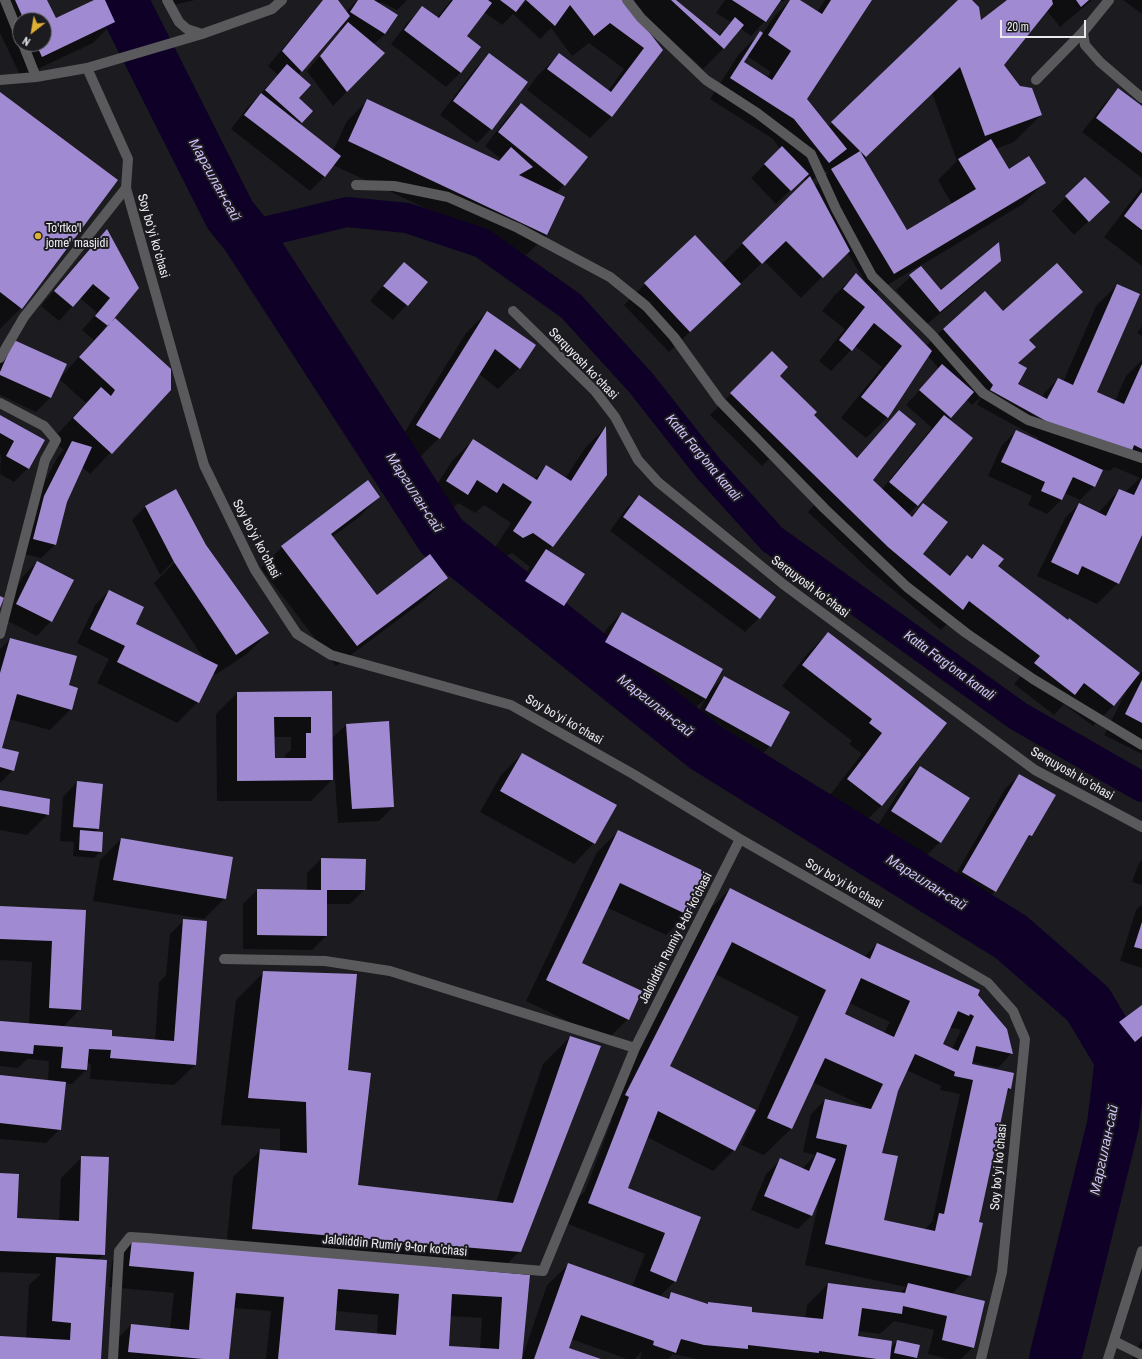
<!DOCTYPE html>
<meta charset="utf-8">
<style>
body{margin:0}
#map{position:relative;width:1142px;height:1359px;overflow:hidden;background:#1c1b20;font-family:"Archivo Narrow",sans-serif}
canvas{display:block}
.north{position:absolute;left:12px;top:12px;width:40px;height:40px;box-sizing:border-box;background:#1c1b20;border:1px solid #6f6e72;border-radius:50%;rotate:211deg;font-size:11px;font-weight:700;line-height:16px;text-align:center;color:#ebeaee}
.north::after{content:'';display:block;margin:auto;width:14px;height:18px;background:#dfb034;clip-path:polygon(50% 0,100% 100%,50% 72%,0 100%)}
.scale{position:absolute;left:1000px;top:20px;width:86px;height:18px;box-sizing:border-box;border:2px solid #ebeaee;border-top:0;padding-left:5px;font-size:12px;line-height:14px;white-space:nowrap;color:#ebeaee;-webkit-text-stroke:3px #1c1b20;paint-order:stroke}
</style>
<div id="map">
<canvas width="1142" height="1359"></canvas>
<div class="north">N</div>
<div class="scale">20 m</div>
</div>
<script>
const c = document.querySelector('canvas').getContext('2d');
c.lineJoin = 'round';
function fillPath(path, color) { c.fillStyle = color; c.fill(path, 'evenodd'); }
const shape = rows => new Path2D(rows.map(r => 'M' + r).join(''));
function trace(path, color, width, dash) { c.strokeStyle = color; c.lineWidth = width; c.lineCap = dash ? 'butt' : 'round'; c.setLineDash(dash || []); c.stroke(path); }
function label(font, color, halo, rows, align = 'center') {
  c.font = font + ' "Archivo Narrow",sans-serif'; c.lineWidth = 4; c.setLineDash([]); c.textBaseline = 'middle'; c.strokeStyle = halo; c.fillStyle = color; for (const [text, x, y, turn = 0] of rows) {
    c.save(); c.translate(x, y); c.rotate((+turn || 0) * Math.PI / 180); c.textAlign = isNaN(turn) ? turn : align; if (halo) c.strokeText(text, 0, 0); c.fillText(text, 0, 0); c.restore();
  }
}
fillPath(shape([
 [0,0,46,0,55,19,96,0,104,0,114,22,93,43,21,77,0,33],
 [20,20,44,20,44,44,20,44],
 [161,0,195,0,165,7],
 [323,0,336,0,346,12,357,0,407,0,397,10,381,2,378,4,385,34,374,44,384,53,333,106,307,71,342,30,339,28,298,75,297,98,311,111,299,124,333,151,347,121,368,100,498,162,501,159,485,146,507,118,521,104,564,185,555,194,547,235,526,255,333,165,324,177,310,191,231,129,247,108,278,75,268,66],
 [451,0,524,0,519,6,521,7,527,0,623,0,661,50,611,117,590,138,527,90,538,75,559,55,608,91,624,69,589,43,572,56,551,28,540,39,513,14,502,25,484,12,465,37,480,48,460,73,446,87,391,44,408,22,422,8,437,18],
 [628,0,674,0,718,36,731,22,716,13,725,0,785,0,783,2,779,0,765,21,751,36,740,28,724,48,703,69],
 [790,0,799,0,817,12,825,0,870,0,805,99,828,127,960,0,971,0,981,22,1008,0,1092,0,1060,27,1047,11,1002,65,1041,115,1014,142,995,149,1008,170,1044,183,1023,204,920,266,941,292,1000,261,986,275,926,325,896,290,920,268,919,266,874,293,926,346,943,329,985,292,1003,312,1067,306,1029,340,1034,347,1017,364,1017,384,1042,397,1044,393,1058,379,1063,382,1096,306,1117,285,1096,392,1115,401,1126,376,1142,360,1142,533,1118,583,1097,604,1037,576,1065,518,1079,504,1098,513,1119,490,1125,492,1140,478,1114,467,1110,471,1102,469,1094,486,1080,500,1064,493,1061,500,1047,514,1028,505,1032,496,988,476,1002,445,1016,431,1037,441,1038,438,977,405,981,397,972,405,966,399,948,419,918,505,908,514,910,517,923,504,922,555,948,575,967,556,970,559,983,545,997,567,1139,674,1142,671,1142,754,1104,735,1128,688,1127,688,1114,705,1093,726,1064,704,1054,715,1014,684,1020,677,949,622,941,630,867,568,808,512,815,504,769,459,762,466,710,415,772,353,779,376,786,442,856,458,899,412,872,480,882,489,932,428,906,405,939,369,928,356,887,418,866,438,841,418,882,367,855,346,831,371,819,361,845,329,822,311,835,295,856,274,866,283,847,252,801,298,764,261,669,352,624,305,645,284,721,265,806,181,803,178,776,204,751,178,780,149,773,139,710,99,739,54,760,33,762,34,773,18],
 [747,56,771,72,767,78,743,63],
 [932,93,957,161,938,180,952,204,907,231,863,159],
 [825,170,828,173,814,187,811,181],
 [1123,0,1142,0,1142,14],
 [489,55,526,82,491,129,477,143,440,115,475,69],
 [1119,89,1142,107,1142,178,1082,132,1105,103],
 [0,94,21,308,0,329],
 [1142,187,1142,266,1104,237],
 [1066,197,1094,216,1074,235,1052,211],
 [107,231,138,288,104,328,170,390,90,474,82,467,66,501,56,544,41,558,20,553,30,511,58,456,64,450,52,440,86,403,59,379,50,398,36,412,0,395,0,356,15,341,60,378,94,340,82,330,97,313,80,298,59,321,41,306,93,244],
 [404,263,426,283,393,320,370,301,390,277],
 [487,312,535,345,519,368,498,389,479,374,439,438,418,459,396,446,466,333],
 [1142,326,1142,336,1137,333],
 [0,416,44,441,28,468,14,482,0,474,1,455,0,455],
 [605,428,606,474,548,551,583,575,563,606,549,620,512,595,530,567,512,553,502,558,492,552,511,523,484,505,475,513,458,503,446,515,426,502,452,461,473,440,534,479,546,467,565,479,585,448],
 [639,496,775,597,759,618,745,632,610,531,625,510],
 [379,497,358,518,332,537,376,596,447,578,426,599,336,666,261,568,282,547],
 [146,506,205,545,268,633,247,654,215,675,213,672,198,702,177,723,97,683,109,659,77,643,95,605,109,591,132,628,204,659,154,583,178,559,177,557,160,575,132,520],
 [37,562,51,621,37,636,2,618,23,576],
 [622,613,710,691,724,677,770,746,756,760,692,725,706,698,691,712,591,656,608,627],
 [828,633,945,723,881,806,861,826,826,800,862,754,849,744,852,741,782,686,807,654],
 [10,639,68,684,71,709,50,730,9,719,1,748,13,770,0,783,0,649],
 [331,692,331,739,346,725,393,807,379,821,338,823,333,755,332,755,332,780,311,801,217,801,216,714,237,693],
 [274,737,291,737,291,750,285,755,285,759,274,759],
 [522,754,594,843,574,864,480,812,501,775],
 [920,767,940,842,926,856,878,825,906,781],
 [1019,775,1031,835,1022,844,995,891,981,905,949,886,1005,789],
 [77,782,98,829,95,832,101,851,94,858,73,856,74,842,60,841,63,797],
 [0,791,48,814,27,835,0,830],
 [618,832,687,914,666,935,608,908,581,963,628,1019,607,1040,526,1001,597,852],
 [121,839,225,898,204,919,93,901,100,860],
 [321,859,365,860,364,890,350,904,326,904,326,936,312,950,243,949,243,904,257,890,307,890,307,873],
 [1142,860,1142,885,1132,882,1139,863],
 [730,889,864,957,877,944,977,995,1006,1030,1011,1054,998,1068,971,1062,970,1065,1010,1089,1007,1092,978,1221,970,1275,952,1294,973,1347,961,1359,948,1359,928,1354,934,1330,894,1321,880,1334,858,1331,857,1337,891,1348,897,1341,916,1357,914,1359,696,1359,673,1354,668,1359,640,1359,642,1351,635,1359,627,1359,571,1339,568,1348,598,1359,266,1359,271,1311,233,1308,228,1359,109,1359,110,1346,131,1325,170,1329,174,1293,109,1287,112,1261,133,1240,226,1249,233,1177,261,1150,280,1152,280,1129,221,1125,236,1000,264,972,347,1071,357,1186,496,1202,543,1064,570,1037,520,1251,498,1273,522,1358,547,1285,568,1265,632,1287,645,1254,568,1224,578,1198,585,1191,612,1120,605,1116,703,916],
 [715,974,799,1017,741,1145,764,1155,792,1128,812,1082,866,1107,865,1109,825,1100,811,1114,803,1152,815,1155,802,1169,780,1160,766,1174,751,1210,798,1229,812,1215,818,1200,819,1200,805,1265,906,1287,899,1294,828,1284,807,1305,805,1318,751,1313,708,1303,707,1305,672,1293,666,1299,660,1296,675,1281,700,1217,626,1188,647,1137,713,1171,734,1150,669,1065],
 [849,1003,890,1022,884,1033,842,1019],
 [950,1027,954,1029,955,1028,961,1030,952,1049,942,1045],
 [906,1070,939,1085,941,1086,940,1090,960,1094,932,1222,924,1230,883,1221,881,1154,897,1091],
 [336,1311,378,1315,377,1334,334,1331],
 [449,1316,482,1318,480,1349,447,1347],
 [1142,904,1142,968,1120,961,1136,910],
 [0,907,85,911,80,1009,63,1027,110,1039,155,1041,159,982,166,975,170,934,184,920,195,1065,174,1085,90,1079,91,1064,87,1063,86,1070,72,1084,65,1083,60,1129,46,1143,0,1139,0,1076,48,1081,49,1061,27,1059,18,1068,0,1066,0,1022,29,1024,32,962,0,960],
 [1142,1006,1142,1042,1140,1040,1120,1055,1106,1036,1120,1022],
 [82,1157,104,1254,98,1260,100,1359,0,1359,0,1337,26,1339,29,1285,41,1274,0,1272,0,1174,16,1219,59,1221,61,1178],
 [1142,1341,1142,1359,1132,1359,1140,1343]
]), '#0007');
trace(shape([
 [247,236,347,212,407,218,482,243,571,306,641,383,708,468,772,539,1018,716,1142,787]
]), '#0f0027', 30);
trace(shape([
 [120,0,125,7,230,215,247,236,442,537,705,747,1011,937,1088,1004,1121,1059,1113,1125,1055,1359]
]), '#0f0027', 52);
fillPath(shape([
 [15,0,47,0,56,18,94,0,105,0,115,22,42,57,36,44,44,44,44,20,24,20],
 [323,0,338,0,350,16,302,72,282,51],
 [358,0,374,0,398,15,385,34,350,12],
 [453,0,488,0,492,3,467,36,481,47,461,73,404,30,422,6,439,18],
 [500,0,525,0,516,12],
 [526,0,624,0,663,50,612,117,547,69,559,53,611,92,644,48,610,23,594,36,570,5,555,26],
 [671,0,676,0,720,36,735,17,744,25,724,49],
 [732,0,781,0,766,22],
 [790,0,800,0,822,14,831,0,872,0,807,99,847,149,829,163,794,119,730,78,760,31,763,33,744,62,772,80,791,51,768,35],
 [958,0,972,0,979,7,981,20,1007,0,1052,0,1053,4,1004,65,1020,86,1032,88,1042,115,985,136,960,67,866,157,831,122],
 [1076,0,1089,0,1081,7],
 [348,22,385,53,347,92,320,56],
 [489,53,528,82,492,130,453,101],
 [287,64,311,85,299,98,313,111,302,123,265,90],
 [1118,88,1142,106,1142,153,1096,118],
 [0,92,118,180,22,309,0,292],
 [261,93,341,156,325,177,244,115],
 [367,99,499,161,511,147,533,167,519,175,565,197,547,235,348,141],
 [521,103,588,157,565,186,498,132],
 [991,139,1009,169,1029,156,1046,183,894,274,831,169,860,151,907,230,976,189,958,159],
 [782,146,809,174,791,191,764,164],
 [810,176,850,251,823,278,786,241,762,264,742,243],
 [1085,177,1110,202,1089,222,1065,196],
 [1142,192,1142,230,1124,216],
 [107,229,139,288,108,326,95,316,110,298,93,284,73,307,54,291],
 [695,235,741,284,690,332,644,283],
 [999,242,1001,261,940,312,909,275,921,266,941,290],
 [404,262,428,282,408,306,383,286],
 [1057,263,1083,292,1029,340,1036,347,1018,363,1027,368,1018,384,1047,399,1058,378,1073,385,1117,284,1140,294,1097,392,1124,404,1142,364,1142,449,1134,445,1132,451,1055,426,990,390,993,385,943,329,985,291,1003,311],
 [856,273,932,351,888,418,861,397,902,346,874,323,852,351,839,340,865,307,843,289],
 [487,311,536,345,520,369,495,349,440,439,416,425],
 [115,318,171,369,171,390,112,454,73,418,101,387,111,396,115,390,79,357],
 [14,340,67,364,51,398,0,375,0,372],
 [772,351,788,367,780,376,817,412,814,415,857,458,899,410,916,424,873,480,912,517,923,503,948,522,923,554,950,576,967,555,972,559,983,544,1004,559,998,566,1068,620,1069,618,1140,673,1114,706,1084,683,1075,695,1034,663,1040,656,969,601,963,610,888,547,730,393],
 [942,364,974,392,951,418,919,390],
 [0,415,45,440,29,469,6,456,14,441,0,433],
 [944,415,973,438,918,506,889,482],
 [606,426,607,475,553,547,533,533,523,538,513,531,532,502,503,483,497,493,477,480,468,495,446,481,473,439,537,480,546,465,571,481],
 [1016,430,1103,470,1095,487,1073,477,1062,500,1041,491,1045,482,1001,462],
 [72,441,92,447,67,502,56,545,33,539,44,496],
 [1142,478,1142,535,1119,584,1082,566,1078,575,1051,562,1079,503,1106,516,1119,489,1134,495],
 [368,480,380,497,331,534,377,595,430,554,448,578,357,646,281,546],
 [176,489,206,545,269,633,236,655,174,562,145,506],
 [639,495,776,597,760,619,623,517],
 [546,549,585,574,564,606,525,581],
 [37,561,74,580,52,622,16,604],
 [109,590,144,607,136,624,218,665,199,703,117,662,125,646,90,629],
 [0,596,4,598,0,608],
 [622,612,723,669,706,699,605,642],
 [828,632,947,723,882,806,847,779,882,733,869,723,872,719,802,665],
 [10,638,77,656,69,685,78,688,72,710,17,694,2,748,19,752,14,771,0,767,0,673],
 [724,676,790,712,771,747,705,710],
 [1142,680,1142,723,1125,714],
 [332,691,333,780,237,781,237,692],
 [274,717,311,717,311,733,306,733,306,758,275,758],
 [389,721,394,807,352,809,346,724],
 [522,753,617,805,595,844,500,791],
 [920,766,970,798,941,843,891,811],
 [1019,774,1056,795,1032,836,1029,835,996,892,962,872],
 [77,781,103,784,99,829,73,827],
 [0,790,50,799,49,815,0,806],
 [80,830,103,832,102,852,79,850],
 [618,830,708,873,688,915,620,883,582,963,642,991,629,1020,546,980],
 [121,838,233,857,226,899,113,880],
 [321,858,366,859,365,890,327,890,327,936,257,935,257,889,321,890],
 [730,888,870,959,877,943,980,990,978,995,1007,1029,1013,1054,976,1046,972,1064,1014,1073,1011,1089,1008,1088,979,1222,983,1223,971,1276,825,1244,847,1145,816,1138,825,1099,871,1109,883,1084,825,1058,792,1129,767,1118,826,990,732,942,670,1066,756,1110,735,1151,658,1111,628,1188,701,1217,676,1282,650,1271,665,1233,588,1203,629,1097,625,1095],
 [861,978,910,1001,894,1037,845,1014],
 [958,1011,969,1016,970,1014,974,1016,958,1051,943,1044],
 [915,1054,953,1071,955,1072,954,1076,973,1080,944,1214,939,1213,935,1231,884,1220,898,1156,882,1153,898,1091],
 [0,906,86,910,81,1010,49,1008,52,941,0,939],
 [183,919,207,921,196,1065,110,1058,111,1050,89,1049,87,1070,61,1068,63,1047,34,1045,33,1054,0,1051,0,1021,112,1030,112,1036,174,1041],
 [1142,922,1142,949,1134,947],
 [263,971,357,974,348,1070,371,1073,358,1185,513,1203,570,1036,601,1046,521,1252,252,1229,260,1149,307,1153,306,1102,248,1098],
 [1142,1005,1142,1036,1135,1042,1119,1022],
 [0,1075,66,1082,61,1130,0,1123],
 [817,1152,836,1159,812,1216,764,1196,780,1158,809,1171],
 [81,1156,109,1157,105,1255,0,1251,0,1173,19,1174,17,1218,79,1221],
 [132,1239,530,1275,522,1359,278,1359,284,1297,236,1293,229,1359,203,1359,128,1352,131,1324,189,1330,194,1272,129,1266],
 [338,1289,399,1294,396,1335,335,1330],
 [452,1294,502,1297,499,1349,449,1346],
 [56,1257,107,1260,101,1359,0,1359,0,1336,70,1340,71,1323,52,1321],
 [568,1263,669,1299,671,1292,708,1304,708,1302,752,1307,752,1312,823,1319,828,1283,905,1293,908,1283,985,1301,974,1348,942,1340,947,1316,903,1306,902,1314,862,1308,858,1336,892,1341,890,1359,877,1359,819,1351,819,1353,748,1345,748,1349,704,1345,681,1339,676,1353,653,1345,654,1341,581,1315,569,1348,601,1359,534,1359],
 [897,1340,920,1345,917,1358,894,1353]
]), '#a08bd2');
trace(shape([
 [5,0,20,37],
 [167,0,179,22,187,29,202,34],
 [627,0,641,18,706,80,757,113,811,154,836,209,872,276,932,335,983,393,1028,420,1142,458],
 [1109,0,1083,32,1085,45,1100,62,1142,98],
 [23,44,36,77],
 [87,68,128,159,126,188,204,465,255,570,297,634,331,655,511,705,633,774,740,839,843,898,988,983,1013,1011,1025,1039,1002,1272,981,1359],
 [0,80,36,77,87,68,202,34,272,9,282,0],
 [1036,80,1083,32],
 [356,185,394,186,448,197,518,228,610,277,646,306,674,337,720,401,825,509,907,587,966,633,1033,679,1142,745],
 [513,311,595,391,615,417,638,460,658,482,783,584,1035,770,1142,827],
 [0,358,24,317,126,188],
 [0,403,44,426,56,440,45,460,0,634],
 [224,959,325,961,390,971,635,1048],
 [1114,1341,1142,1355],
 [113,1359,119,1251,130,1237,147,1238,543,1271,635,1048,740,839],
 [1108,1359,1142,1251]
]), '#5a595c', 10);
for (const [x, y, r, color] of [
 [38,236,4,"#dfb034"]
]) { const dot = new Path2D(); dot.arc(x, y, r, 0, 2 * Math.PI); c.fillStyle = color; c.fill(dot); trace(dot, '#1c1b20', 1.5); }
label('13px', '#ebeaee', '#1c1b20', [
 ["To'rtko'l",46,229],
 ["jome' masjidi",46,244]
], 'left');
label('13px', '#ebeaee', '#1c1b20', [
 ["Soy boʻyi koʻchasi",153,236,74],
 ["Serquyosh koʻchasi",583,364,46],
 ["Soy boʻyi koʻchasi",256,539,62],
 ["Serquyosh koʻchasi",810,587,37],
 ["Soy boʻyi koʻchasi",564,720,30],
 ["Serquyosh koʻchasi",1072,774,30],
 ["Soy boʻyi koʻchasi",844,884,30],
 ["Jaloliddin Rumiy 9-tor koʼchasi",676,938,-63],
 ["Soy boʻyi koʻchasi",999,1167,-85],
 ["Jaloliddin Rumiy 9-tor koʼchasi",395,1246,5]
]);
label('italic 14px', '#d1c2fb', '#1c1b20', [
 ["Маргилан-сай",214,180,61],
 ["Katta Farg'ona kanali",703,458,50],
 ["Маргилан-сай",414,493,57],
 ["Katta Farg'ona kanali",949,666,36],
 ["Маргилан-сай",655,706,38],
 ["Маргилан-сай",926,883,32],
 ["Маргилан-сай",1105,1150,-78]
]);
</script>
